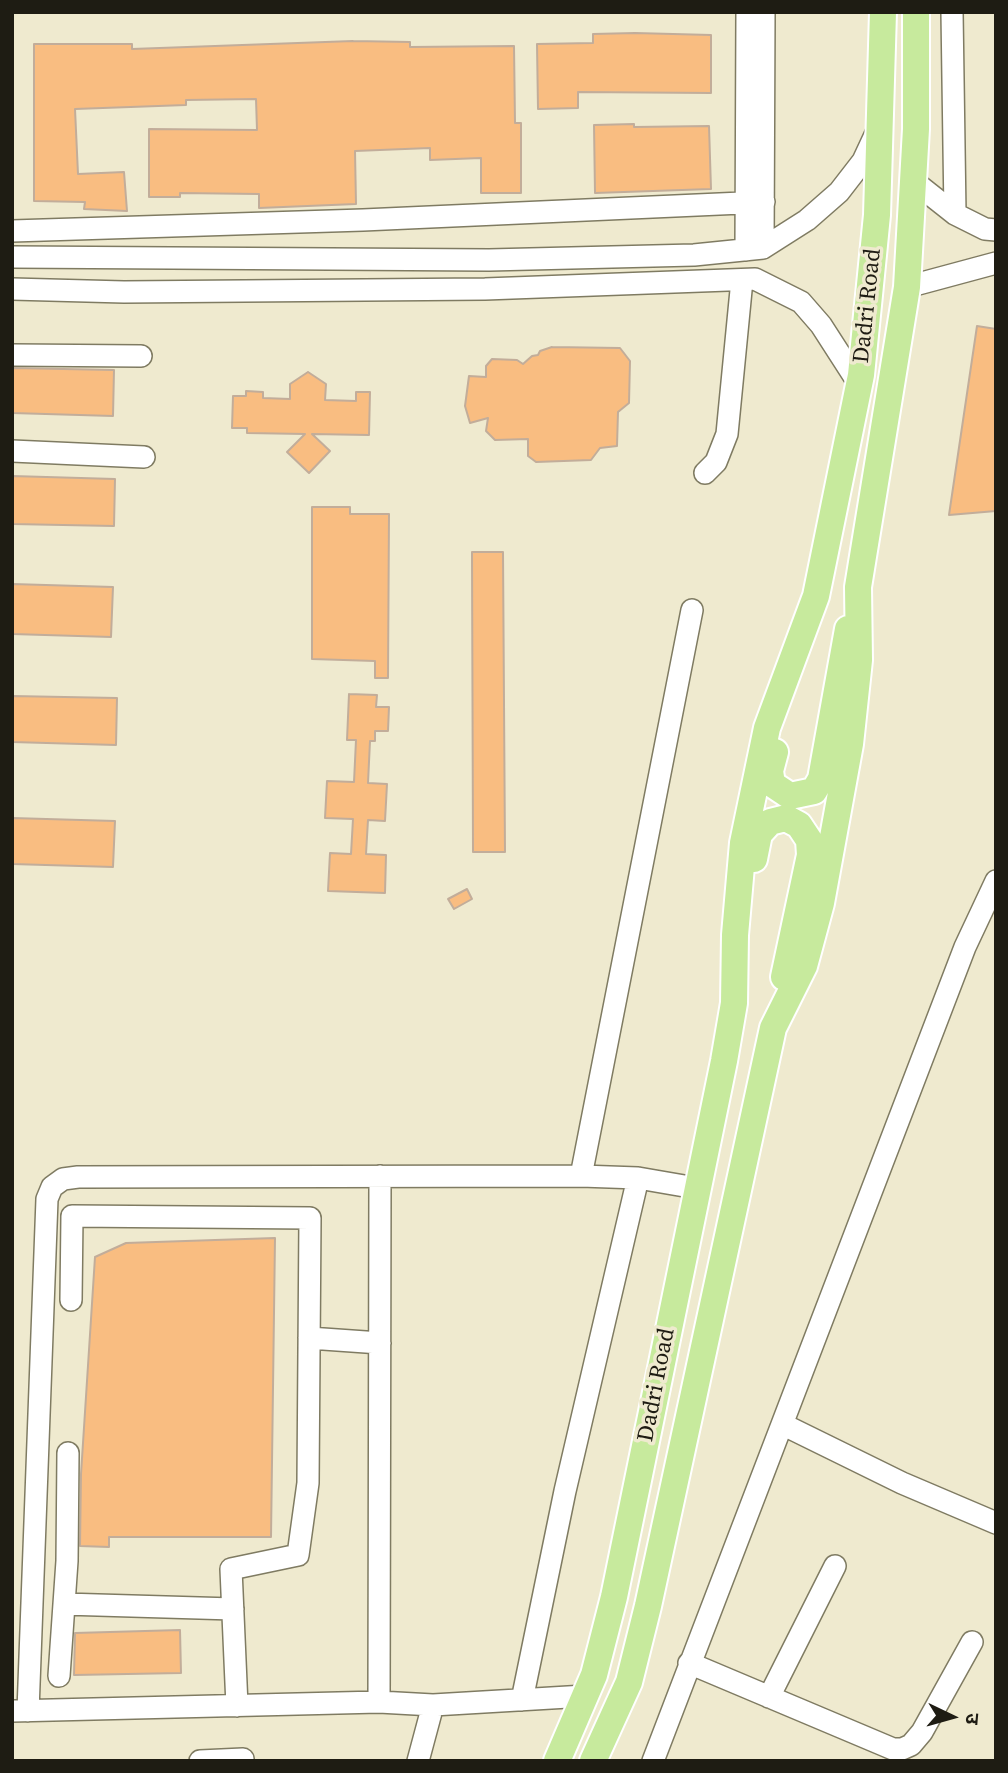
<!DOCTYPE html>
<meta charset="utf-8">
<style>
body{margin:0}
#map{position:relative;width:1008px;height:1773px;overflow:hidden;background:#efeacf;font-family:"Source Serif 4","Noto Sans Devanagari",serif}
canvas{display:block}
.frame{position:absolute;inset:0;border:14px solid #1e1c13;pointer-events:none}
.north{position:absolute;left:917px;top:1682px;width:70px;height:70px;-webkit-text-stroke:5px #efeacf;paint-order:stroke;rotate:95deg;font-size:19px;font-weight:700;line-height:28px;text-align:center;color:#1e1c13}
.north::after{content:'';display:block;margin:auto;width:24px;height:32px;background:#1e1c13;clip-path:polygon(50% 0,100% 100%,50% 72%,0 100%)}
</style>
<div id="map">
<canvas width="1008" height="1773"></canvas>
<div class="frame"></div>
<div class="north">उ</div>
</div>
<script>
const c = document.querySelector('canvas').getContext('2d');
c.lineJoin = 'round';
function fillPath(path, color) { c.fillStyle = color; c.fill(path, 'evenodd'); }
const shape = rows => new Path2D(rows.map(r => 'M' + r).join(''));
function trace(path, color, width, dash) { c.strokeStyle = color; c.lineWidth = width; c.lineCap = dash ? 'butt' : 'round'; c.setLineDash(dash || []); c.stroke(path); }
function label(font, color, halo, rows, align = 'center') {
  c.font = font + ' "Source Serif 4",serif'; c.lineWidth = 7; c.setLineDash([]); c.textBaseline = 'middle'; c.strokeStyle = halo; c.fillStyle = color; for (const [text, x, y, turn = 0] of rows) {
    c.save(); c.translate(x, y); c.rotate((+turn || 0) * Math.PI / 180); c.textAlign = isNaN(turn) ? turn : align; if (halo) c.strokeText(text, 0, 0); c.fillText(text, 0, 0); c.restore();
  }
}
const building = shape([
 [635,33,711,35,711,93,578,92,578,108,538,109,537,44,593,43,593,34,635,33],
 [353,41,410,42,410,47,514,46,515,123,521,123,521,193,481,193,481,158,430,160,430,148,355,151,356,204,259,208,259,194,180,193,180,197,149,197,149,129,257,130,256,99,186,100,186,105,75,109,78,174,124,172,127,211,84,209,85,202,34,201,34,44,132,44,132,49,353,41],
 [634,124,634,127,709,126,711,189,595,193,594,125,634,124],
 [977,326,996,329,996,511,949,515,977,326],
 [552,347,620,348,630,361,629,403,618,412,617,446,600,448,591,460,536,462,528,456,528,439,495,440,486,431,488,418,470,423,465,406,469,376,486,377,486,366,492,359,517,360,523,364,532,356,538,355,540,351,552,347],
 [12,368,114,370,113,416,12,413,12,368],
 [308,372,326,384,325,400,356,401,356,392,370,392,369,435,312,434,330,451,309,473,287,452,305,434,247,433,247,428,232,428,233,396,246,396,246,391,263,392,263,398,290,399,290,384,308,372],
 [12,476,115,479,114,526,12,524,12,476],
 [312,507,350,507,350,514,389,514,388,678,375,678,375,661,312,659,312,507],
 [472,552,503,552,505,852,473,852,472,552],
 [12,584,113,587,111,637,12,634,12,584],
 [349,694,377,695,376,707,389,707,388,731,375,731,375,741,370,741,368,783,387,784,385,821,368,820,366,854,386,855,385,893,328,891,330,853,351,854,353,819,325,818,327,781,354,782,356,740,347,740,349,694],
 [12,696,117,698,116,745,12,742,12,696],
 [12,818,115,821,113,867,12,864,12,818],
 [467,889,472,899,454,909,448,899,467,889],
 [275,1238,271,1537,109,1537,109,1547,80,1546,81,1474,95,1257,126,1243,275,1238],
 [180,1630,181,1673,74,1675,75,1633,180,1630]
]);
fillPath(building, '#f9bd81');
trace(building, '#c2ad9a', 2);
const minor = shape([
 [952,12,955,214],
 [912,180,955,214,985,229,996,230],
 [12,231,363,220,764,202],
 [763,248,764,12],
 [746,250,747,12],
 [12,257,489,260,694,255,763,248,807,220,839,192,863,161,877,131],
 [907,287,996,263],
 [12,289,124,292,485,289,755,279,801,302,821,325,859,384],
 [12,355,141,356],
 [12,451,144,457],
 [705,473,716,462,727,434,742,280],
 [581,1176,692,610],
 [71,1300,72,1216,310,1218,308,1483,298,1555,231,1569,237,1706],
 [309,1338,380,1343],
 [784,1425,902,1483,996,1523],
 [64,1604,233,1609],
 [689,1663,893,1749,902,1749,911,1745,922,1732,972,1642],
 [59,1676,67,1561,68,1453],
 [769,1697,835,1566],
 [522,1700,565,1491,638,1178],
 [379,1702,380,1176],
 [12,1711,379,1702,433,1705,585,1696],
 [28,1711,47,1199,52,1187,63,1179,78,1177,581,1176,638,1178,696,1188],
 [200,1761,243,1759],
 [418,1761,433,1705],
 [653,1761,965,947,996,881]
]);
const major = shape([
 [775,752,770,771,772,784,790,796,814,791,821,779,848,629],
 [754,859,759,834,770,822,786,818,799,825,809,840,810,855,784,977],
 [557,1761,594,1675,614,1597,724,1061,734,1003,735,935,743,843,767,728,816,596,861,375,877,215,883,12],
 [593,1761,629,1682,648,1606,773,1028,804,966,821,903,850,744,859,660,858,587,907,287,916,129,916,12]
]);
trace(minor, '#7f7b62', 24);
trace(major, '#fff', 30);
trace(minor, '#fff', 21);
trace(major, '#c7ea9d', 26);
label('23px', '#1e1c13', '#efeacf', [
 ["Dadri Road",868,306,-84],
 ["Dadri Road",657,1385,-79]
]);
</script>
